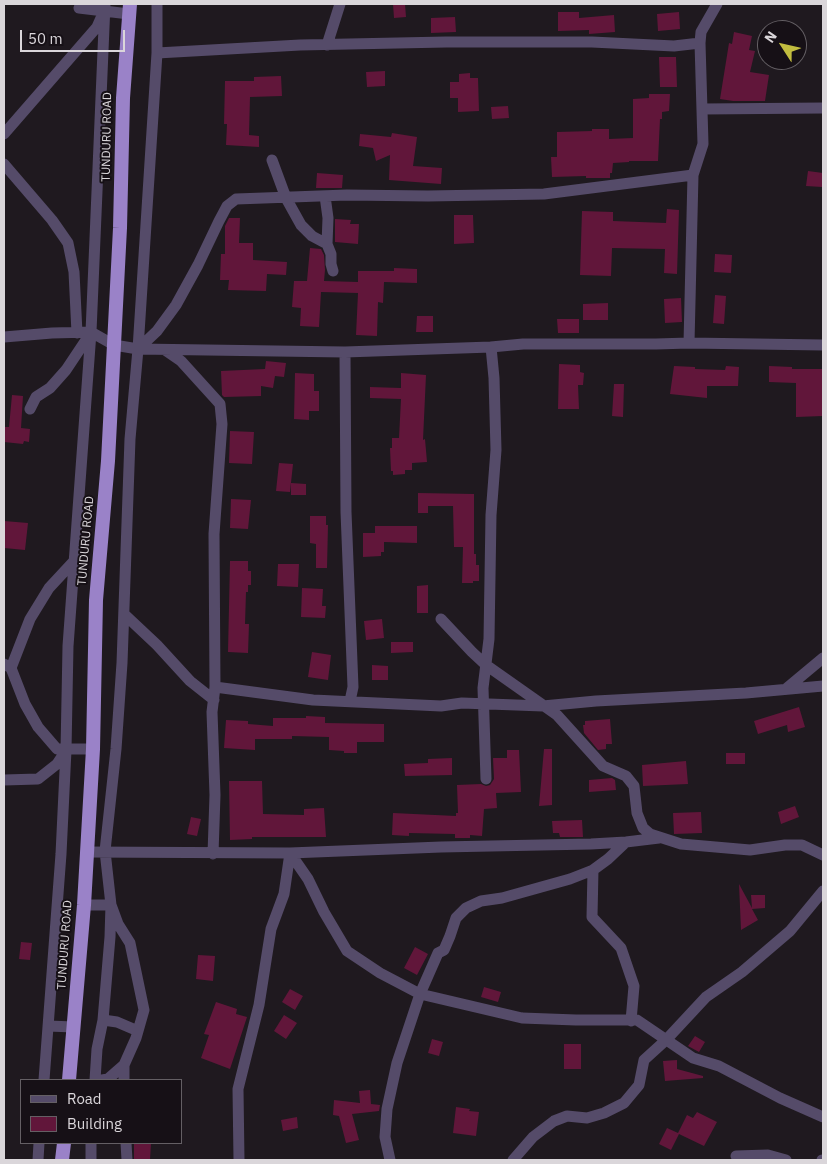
<!DOCTYPE html>
<style>
body{margin:0}
#map{position:relative;width:827px;height:1164px;overflow:hidden;background:#1f191f;font-family:"IBM Plex Sans",sans-serif}
canvas{display:block}
.frame{position:absolute;inset:0;border:5px solid #dad6da;pointer-events:none}
.legend{position:absolute;left:20px;top:1079px;width:162px;height:65px;box-sizing:border-box;background:#161016;border:1px solid #645f64;margin:0;padding:6px 9px;list-style:none;font-size:15px;color:#dad6da}
.legend li{display:flex;align-items:center;gap:10px;height:25px}
.legend b{width:25px;border:1px solid #645f64}
.north{position:absolute;left:757px;top:20px;width:50px;height:50px;box-sizing:border-box;background:#161016;border:1px solid #645f64;border-radius:50%;rotate:305deg;font-size:14px;font-weight:700;line-height:20px;text-align:center;color:#dad6da}
.north::after{content:'';display:block;margin:auto;width:18px;height:22px;background:#c2bd3f;clip-path:polygon(50% 0,100% 100%,50% 72%,0 100%)}
.scale{position:absolute;left:20px;top:30px;width:105px;height:22px;box-sizing:border-box;border:2px solid #dad6da;border-top:0;padding-left:6px;font-size:15px;line-height:18px;white-space:nowrap;color:#dad6da;-webkit-text-stroke:4px #161016;paint-order:stroke}
</style>
<div id="map">
<canvas width="827" height="1164"></canvas>
<div class="frame"></div>
<ul class="legend">
<li><b style="height:6px;background:#554b69"></b>Road</li>
<li><b style="height:14px;background:#61163a"></b>Building</li>
</ul>
<div class="north">N</div>
<div class="scale">50 m</div>
</div>
<script>
const c = document.querySelector('canvas').getContext('2d');
c.lineJoin = 'round';
function fillPath(path, color) { c.fillStyle = color; c.fill(path, 'evenodd'); }
const shape = rows => new Path2D(rows.map(r => 'M' + r).join(''));
function trace(path, color, width, dash) { c.strokeStyle = color; c.lineWidth = width; c.lineCap = dash ? 'butt' : 'round'; c.setLineDash(dash || []); c.stroke(path); }
function label(font, color, halo, rows, align = 'center') {
  c.font = font + ' "IBM Plex Sans",sans-serif'; c.lineWidth = 4; c.setLineDash([]); c.textBaseline = 'middle'; c.strokeStyle = halo; c.fillStyle = color; for (const [text, x, y, turn = 0] of rows) {
    c.save(); c.translate(x, y); c.rotate((+turn || 0) * Math.PI / 180); c.textAlign = isNaN(turn) ? turn : align; if (halo) c.strokeText(text, 0, 0); c.fillText(text, 0, 0); c.restore();
  }
}
fillPath(shape([
 [393,4,405,4,406,17,394,18],
 [558,12,579,12,579,18,614,15,615,32,589,34,589,30,558,31],
 [679,12,680,29,658,31,657,14],
 [455,17,456,32,431,33,431,18],
 [734,32,752,36,749,50,755,51,750,72,769,75,765,101,733,101,720,99,729,43,732,44],
 [659,57,676,57,677,87,660,87],
 [385,71,385,86,367,87,366,72],
 [470,73,470,78,478,78,479,111,458,112,458,98,450,98,450,82,459,82,459,74],
 [281,76,282,96,250,97,249,135,259,136,259,147,226,145,227,124,224,124,225,81,254,81,254,77],
 [649,94,670,94,669,111,662,112,662,119,660,119,658,161,629,161,629,162,613,163,612,173,610,173,610,178,586,178,586,176,552,177,551,157,557,157,557,132,592,131,592,129,609,129,609,139,633,138,633,99,649,98],
 [508,106,509,118,492,119,491,107],
 [392,133,417,137,413,166,442,168,441,184,389,180,390,155,376,161,373,148,359,146,360,134,391,137],
 [808,171,823,173,822,187,806,186],
 [317,173,343,175,342,188,316,188],
 [667,209,679,210,677,274,664,273,665,249,612,248,611,276,580,275,582,211,613,212,613,221,666,223],
 [454,215,473,215,474,243,454,244],
 [229,218,240,218,239,243,253,243,253,260,287,262,286,275,267,274,266,291,228,290,229,280,220,280,221,254,225,254,225,226],
 [335,219,351,220,350,224,359,224,358,244,335,242],
 [310,248,321,249,324,255,325,270,324,281,358,282,358,271,394,271,394,268,417,269,417,283,384,282,383,303,378,302,377,336,356,335,358,293,321,292,319,327,300,326,301,308,292,307,294,281,307,281],
 [715,254,732,255,731,273,714,272],
 [715,295,726,296,724,324,713,323],
 [681,298,682,322,665,323,664,299],
 [608,303,608,320,583,320,583,304],
 [417,316,433,316,433,332,416,332],
 [557,319,579,319,579,333,558,333],
 [266,361,286,363,284,377,275,376,273,388,261,386,261,396,224,397,222,395,221,371,265,369],
 [559,364,580,365,580,372,584,373,583,385,578,385,579,409,558,409],
 [674,366,695,367,695,369,725,370,726,366,739,367,738,386,707,386,707,398,670,394],
 [769,366,792,367,792,369,823,369,823,416,796,417,796,383,769,382],
 [295,373,314,374,314,391,319,391,319,411,309,411,309,420,294,419],
 [401,373,426,375,423,440,425,439,427,462,412,463,412,470,405,470,405,474,393,475,393,471,391,471,390,448,392,448,392,438,399,438,401,399,370,398,370,387,401,388],
 [614,384,624,384,623,417,612,416],
 [12,395,23,396,21,428,30,429,29,442,24,441,23,444,4,442,4,427,9,427],
 [230,431,254,432,252,464,229,463],
 [279,463,293,464,290,492,276,491],
 [291,483,306,484,306,495,291,495],
 [418,493,474,494,474,554,476,554,476,565,479,565,479,581,473,581,473,583,462,583,463,547,454,547,453,506,428,506,428,513,418,513],
 [231,499,251,500,248,529,230,528],
 [310,516,326,516,326,525,328,525,327,568,316,568,316,544,310,543],
 [4,521,28,523,25,550,4,548],
 [375,526,417,526,417,543,384,542,384,552,381,552,381,556,363,557,363,533,375,533],
 [230,561,248,561,248,571,251,571,251,585,248,585,248,592,246,592,245,624,249,624,248,653,228,652],
 [278,564,299,564,298,587,277,586],
 [428,585,428,613,417,613,417,586],
 [302,588,323,589,322,606,326,606,325,618,301,617],
 [382,619,384,638,366,640,364,621],
 [391,642,413,642,413,652,391,653],
 [312,652,331,655,328,680,308,677],
 [372,665,388,666,388,680,372,680],
 [799,707,805,727,788,732,787,725,758,734,754,721],
 [306,716,325,717,325,723,384,724,384,742,357,742,357,753,344,753,344,751,329,750,329,737,292,736,292,739,255,739,255,750,224,748,226,720,248,721,248,724,273,726,273,718,306,718],
 [610,719,612,744,606,744,606,749,598,750,584,733,583,725,585,725,585,721],
 [544,749,552,749,552,805,539,806],
 [507,750,519,750,521,792,496,793,497,808,484,809,482,836,470,835,470,838,455,838,455,834,409,833,409,836,392,835,393,813,456,816,456,813,458,813,457,785,481,784,486,786,490,785,494,779,493,758,507,758],
 [726,753,745,753,745,764,726,764],
 [452,758,452,775,405,776,404,764,428,763,428,759],
 [686,761,688,784,643,786,642,765],
 [612,778,615,780,616,790,589,792,589,780],
 [229,781,262,781,263,814,304,815,304,809,324,808,326,837,252,837,252,839,230,840],
 [795,806,799,817,781,824,778,812],
 [701,812,702,833,674,834,673,813],
 [191,817,201,819,197,836,187,834],
 [582,820,583,837,560,837,559,833,553,833,552,821],
 [739,884,752,908,751,895,765,895,765,908,752,909,758,920,741,930],
 [21,942,32,943,30,960,19,959],
 [415,947,428,954,417,975,404,968],
 [198,955,215,956,213,981,196,979],
 [484,987,501,992,498,1002,481,997],
 [290,989,303,996,295,1010,282,1002],
 [216,1002,237,1009,236,1014,247,1017,230,1069,201,1058,209,1035,204,1034],
 [284,1015,297,1023,286,1039,274,1031],
 [695,1036,705,1042,699,1052,688,1046],
 [432,1039,443,1042,439,1056,428,1053],
 [564,1044,581,1044,581,1069,564,1069],
 [677,1060,677,1069,703,1076,703,1078,665,1081,663,1061],
 [370,1090,371,1104,380,1105,379,1111,352,1114,359,1140,346,1143,339,1116,333,1115,334,1100,360,1103,359,1091],
 [456,1107,470,1109,469,1111,479,1112,476,1136,453,1133],
 [697,1112,717,1122,704,1146,679,1134,671,1150,659,1144,667,1128,678,1133,687,1115,693,1118],
 [297,1117,298,1128,283,1131,281,1120],
 [134,1143,151,1143,150,1160,134,1160]
]), '#61163a');
trace(shape([
 [79,8,129,14],
 [327,45,340,4],
 [157,53,300,45,446,42,592,42,674,46,700,43],
 [703,109,823,108],
 [4,134,97,27,101,18],
 [272,160,286,198,301,225,312,236,327,244],
 [4,164,52,220,68,243,74,272,77,333],
 [325,196,328,218,327,244,331,254,331,264,333,271],
 [4,337,52,333,91,332,114,345,138,349,345,352,491,347,523,344,656,344,689,343,823,345],
 [689,343,693,175,703,144,700,43,701,32,717,4],
 [138,349,157,331,176,305,198,265,219,221,227,206,236,199,347,195,428,196,544,194,693,175],
 [165,350,181,361,220,404,222,424,214,534,215,687,212,712,215,795,213,854],
 [345,352,346,512,353,687,350,701],
 [30,409,36,397,50,388,66,370,90,334],
 [124,614,157,645,190,681,214,700],
 [441,619,472,652,486,665,557,715,603,766,626,776,634,786,637,813,643,828,650,834,681,844,750,850,785,845,802,845,823,855],
 [4,664,11,668,25,704,38,727,57,749,93,749],
 [11,668,30,619,49,588,75,560],
 [215,687,313,700,441,706,462,703,543,706,596,701,746,693,823,686],
 [787,688,823,658],
 [486,779,483,688,489,639,491,515,496,450,494,378,491,347],
 [4,780,38,779,57,764,65,752],
 [86,852,290,853,441,847,591,844,626,842,659,838],
 [290,853,308,879,324,912,347,951,380,973,420,994,522,1018,576,1020,637,1020,693,1058,719,1066,780,1098,823,1117],
 [593,870,592,917,621,948,634,986,631,1021],
 [84,905,111,905,118,924,130,943,144,1010,136,1038,124,1065,124,1080],
 [103,1020,117,1022,138,1031],
 [48,1026,74,1027],
 [44,1080,61,854,66,750,68,646,91,332,105,4],
 [95,1080,97,1049,103,1020,110,937,111,905,105,851,116,749,122,663,130,439,138,349,157,53,157,4],
 [102,1080,108,1079,124,1065],
 [126,1143,127,1160],
 [736,1156,768,1155,786,1160],
 [38,1160,39,1143],
 [91,1160,91,1143],
 [239,1160,238,1089,259,1005,271,929,284,894,290,853],
 [390,1160,385,1137,387,1109,397,1063,420,994,438,953,444,950,450,936,456,918,466,908,481,901,502,898,570,879,593,870,608,859,626,842],
 [513,1160,533,1137,554,1121,567,1116,587,1118,604,1113,624,1103,639,1085,644,1060,666,1040,706,997,742,972,790,931,823,891],
 [822,1160,823,1160]
]), '#554b69', 11);
trace(shape([
 [69,1080,84,905,93,749,96,600,108,461,120,228,123,98,130,4],
 [62,1160,64,1143]
]), '#9a82c8', 14);
label('12px', '#dad6da', '#161016', [
 ["TUNDURU ROAD",107,137,-89],
 ["TUNDURU ROAD",86,541,-85],
 ["TUNDURU ROAD",65,945,-86]
]);
</script>
